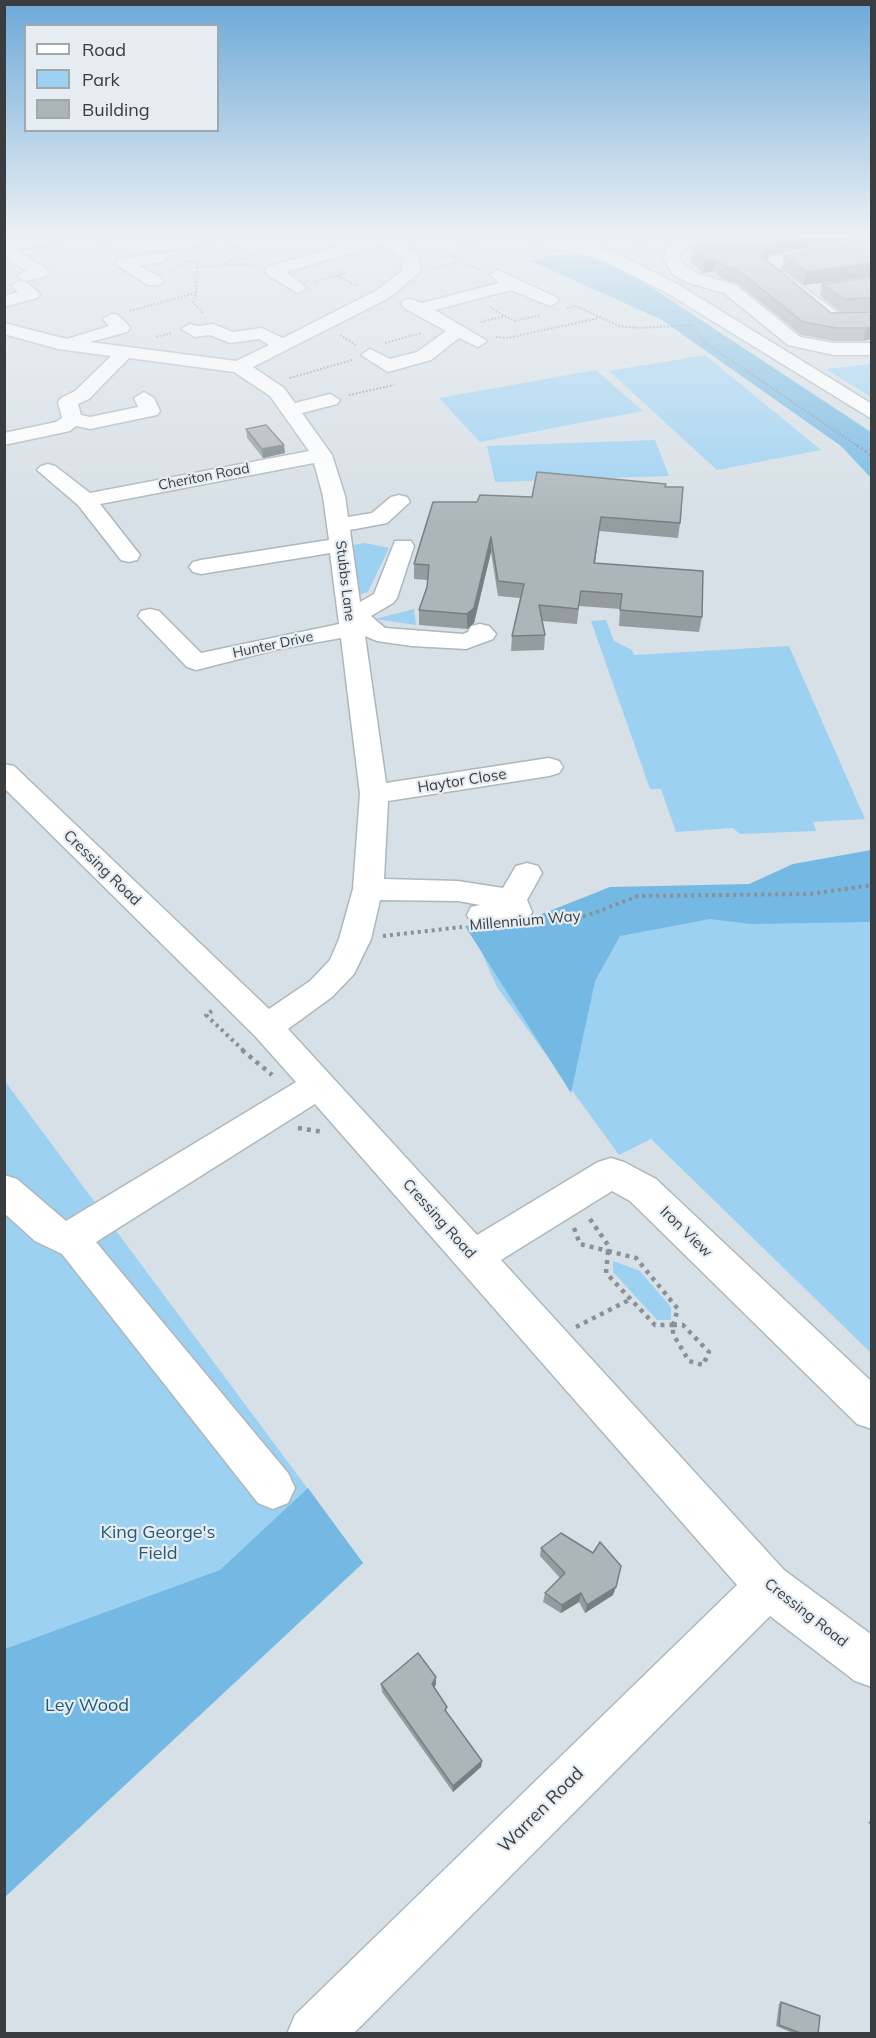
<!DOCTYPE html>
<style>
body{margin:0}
#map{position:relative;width:876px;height:2038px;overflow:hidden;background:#d7e0e6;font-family:Mulish,sans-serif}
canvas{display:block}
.frame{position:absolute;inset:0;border:6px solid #3a3d40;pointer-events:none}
.legend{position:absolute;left:24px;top:24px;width:195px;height:108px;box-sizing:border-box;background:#e5edf3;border:2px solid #a1a7ab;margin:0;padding:8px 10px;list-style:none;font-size:18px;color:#3a3d40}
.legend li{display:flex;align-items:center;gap:12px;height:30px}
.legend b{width:30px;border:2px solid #a1a7ab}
</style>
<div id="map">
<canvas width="876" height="2038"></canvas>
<div class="frame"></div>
<ul class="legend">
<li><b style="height:8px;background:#fff"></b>Road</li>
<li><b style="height:16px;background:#9dd1f2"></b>Park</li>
<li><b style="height:16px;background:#acb5ba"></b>Building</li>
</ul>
</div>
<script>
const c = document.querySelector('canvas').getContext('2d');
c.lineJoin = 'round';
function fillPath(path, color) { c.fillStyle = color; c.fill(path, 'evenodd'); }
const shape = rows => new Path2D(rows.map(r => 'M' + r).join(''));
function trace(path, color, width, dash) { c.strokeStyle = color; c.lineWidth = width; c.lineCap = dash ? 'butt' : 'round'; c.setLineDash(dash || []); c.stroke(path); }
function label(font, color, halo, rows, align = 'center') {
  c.font = font + ' Mulish,sans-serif'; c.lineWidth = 4.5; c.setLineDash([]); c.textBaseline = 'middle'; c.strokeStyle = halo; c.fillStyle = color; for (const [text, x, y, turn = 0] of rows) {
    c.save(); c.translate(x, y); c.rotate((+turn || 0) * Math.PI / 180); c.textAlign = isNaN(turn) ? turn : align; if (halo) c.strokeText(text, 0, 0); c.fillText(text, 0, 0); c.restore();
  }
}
fillPath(shape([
 [705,355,821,450,717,470,609,371],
 [871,364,871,397,826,369],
 [596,370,643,411,480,442,439,398],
 [655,440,669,476,495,482,487,446],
 [365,543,389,548,368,592,354,596,353,545],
 [414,609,416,625,375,619],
 [606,620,614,641,632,650,634,655,789,646,865,819,813,822,816,831,740,834,733,828,676,832,661,789,650,789,591,621],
 [871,894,871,1353,651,1139,619,1155,497,987,472,931],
 [4,1080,363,1563,5,1897,4,1897],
 [613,1261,640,1271,671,1307,671,1320,657,1320,613,1272]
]), '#9dd1f2');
fillPath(shape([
 [556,255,571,255,619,266,871,432,871,478,841,446,662,320,531,261],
 [871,850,871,922,751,924,710,919,620,936,595,981,571,1093,465,926,524,921,610,887,749,884,793,864],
 [308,1488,363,1563,5,1897,5,1649,220,1570]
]), '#74b9e3');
const minor = shape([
 [23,238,58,238,56,241,16,250,46,268,48,272,46,276,25,281,17,276,26,271,4,257,4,242,23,238],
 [93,238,127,241,216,238,208,243,164,251,126,251,93,238],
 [366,238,399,240,419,257,420,272,389,298,253,367,284,388,295,403,330,394,340,400,337,404,302,413,332,455,345,496,348,517,372,513,391,497,399,495,407,497,410,502,387,523,350,530,360,602,374,594,395,541,411,541,414,546,397,598,393,603,371,616,385,628,463,634,468,632,471,626,480,624,489,626,496,634,493,639,466,649,412,646,377,641,365,636,386,783,549,758,559,761,563,767,559,773,549,776,388,801,384,879,458,881,503,888,516,866,527,863,538,866,542,873,527,900,532,912,528,919,517,923,482,926,471,923,467,915,471,907,480,905,458,901,380,900,371,939,354,974,332,997,288,1029,477,1235,598,1162,611,1158,624,1162,656,1179,872,1382,872,1429,857,1424,630,1201,612,1191,501,1260,784,1570,872,1635,872,1687,855,1681,770,1616,353,2034,287,2034,295,2015,737,1585,315,1104,96,1242,288,1473,295,1488,288,1503,273,1509,258,1503,62,1254,35,1241,4,1213,4,1175,17,1179,66,1221,296,1082,255,1036,4,788,4,764,14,766,269,1009,310,981,330,960,339,939,353,889,360,794,341,638,279,649,196,670,187,667,138,616,141,611,150,609,159,611,201,653,339,624,330,553,201,574,193,572,189,567,193,562,201,560,329,540,323,496,314,463,100,504,140,555,137,560,129,562,121,560,78,505,37,470,41,466,48,464,55,466,90,493,309,451,270,396,234,372,129,358,89,399,78,404,81,415,90,417,138,407,134,398,144,392,154,398,160,411,157,415,90,429,76,426,70,431,4,445,4,433,56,422,62,418,58,402,61,398,75,391,111,356,58,349,4,334,4,323,67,339,109,326,103,319,112,314,118,315,127,324,130,328,127,332,90,342,236,361,269,345,259,339,230,343,210,335,195,337,181,329,190,324,198,326,213,324,233,332,262,328,283,338,377,290,403,270,403,259,382,244,286,272,307,288,298,293,267,275,265,271,267,267,366,238],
 [461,238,477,238,477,239,469,244,461,238],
 [678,238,697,238,681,252,679,259,685,266,698,274,736,285,800,337,834,343,872,343,872,355,834,355,788,345,724,293,686,282,673,274,663,259,667,247,678,238],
 [872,238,872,248,782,265,779,269,840,314,872,313,872,323,830,324,762,270,770,257,872,238],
 [158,253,164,254,166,258,164,262,139,266,160,277,163,281,160,285,148,285,115,264,117,260,158,253],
 [498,270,556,297,559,301,550,306,511,290,435,310,487,341,478,347,459,338,431,360,388,372,361,355,370,349,390,359,417,352,446,331,404,308,401,304,404,300,410,299,422,303,499,283,490,275,498,270],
 [20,281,26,282,40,294,37,298,4,307,4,296,18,292,11,286,20,281]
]);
const major = shape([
 [525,238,552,238,564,242,601,239,603,242,601,245,593,247,616,253,679,285,872,404,872,419,667,293,604,261,570,251,557,250,525,238]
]);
trace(minor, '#aeb7bc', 3);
trace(major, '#aeb7bc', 3);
trace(shape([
 [635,250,643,238],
 [451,255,482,271],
 [430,260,460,252],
 [181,261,197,262,196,295,193,302,204,314],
 [224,263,252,256,225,239],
 [198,267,247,264,257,267],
 [431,269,462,261],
 [171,271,187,263],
 [338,276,358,286],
 [316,281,344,274,336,269],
 [490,307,504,316],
 [567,308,576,306,619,326,639,328,696,325],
 [130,311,196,293],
 [481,322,505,316,515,321,540,315],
 [689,326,708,345,859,447],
 [340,335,357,346],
 [156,337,172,333],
 [496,337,508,338,599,318],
 [385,343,421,333],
 [290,378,352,360],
 [349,395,394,385]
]), '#8a9095', 2, [1.5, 2]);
trace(shape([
 [857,445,872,456]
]), '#8a9095', 3, [2, 3]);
trace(shape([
 [541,919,586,916,638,896,810,894,872,885],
 [383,936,462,927],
 [212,1011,206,1015,244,1051]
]), '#8a9095', 4, [3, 4]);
trace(shape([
 [242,1050,272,1075],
 [298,1128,323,1132],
 [590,1219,608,1245,608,1251],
 [574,1228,580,1244,608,1251],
 [608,1251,636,1258,678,1309,673,1325],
 [608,1251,606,1273,655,1325,673,1325],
 [673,1325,683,1325,709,1352,703,1365,689,1361,673,1334,673,1325],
 [576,1327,631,1299]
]), '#8a9095', 4.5, [4, 5]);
fillPath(minor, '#fff');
fillPath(major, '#fff');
fillPath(shape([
 [872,239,872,276,804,285,782,269,784,256],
 [692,250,770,255,766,260,831,313,872,312,863,341,834,341,801,335,737,283,722,279,714,271,703,273,691,262],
 [872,277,872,311,841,312,820,296,822,284],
 [246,429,285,453,263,458,247,438],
 [665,487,680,523,678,538,599,531,595,563,702,617,699,632,619,626,620,609,579,606,577,624,542,621,545,635,544,650,511,651,512,636,520,598,498,596,491,552,474,623,467,629,419,625,419,610,427,587,428,580,414,579,414,564,477,502],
 [541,1548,613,1595,585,1613,579,1602,561,1613,543,1602,545,1593,560,1578,540,1556],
 [436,1677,436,1684,434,1688,447,1713,482,1761,481,1767,453,1792,382,1692,381,1684],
 [872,1818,872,1825,868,1823],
 [781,2002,818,2034,795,2034,776,2026,779,2004]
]), '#949ca0');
fillPath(shape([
 [794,238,861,238,770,255,760,269,762,256,772,242],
 [716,259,714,271,703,273,705,260],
 [872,263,872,276,804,285,806,272],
 [872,327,872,339,863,341,866,328],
 [284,445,285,453,263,458,262,449],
 [601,517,599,531,593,578,594,563],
 [491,537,491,552,474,623,467,629,467,614],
 [616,1587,613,1595,585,1613,587,1605],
 [581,1593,579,1602,561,1613,562,1605],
 [436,1677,436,1684,432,1692,432,1684],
 [482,1761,481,1767,453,1792,453,1786]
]), '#787f82');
const building = shape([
 [704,238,794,238,772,242,762,256,831,313,872,312,872,327,866,328,837,328,803,322,739,271,724,266,716,259,705,260,692,250,704,238],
 [872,239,872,263,806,272,784,256,872,239],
 [872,277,872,298,843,299,822,284,872,277],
 [266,425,284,445,262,449,246,429,266,425],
 [537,472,666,484,665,487,683,487,680,523,601,517,594,563,703,571,702,617,620,610,622,594,581,591,578,609,539,605,545,635,512,636,524,584,498,581,491,537,474,608,467,614,419,610,427,587,429,565,414,564,433,502,477,502,480,495,532,497,537,472],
 [561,1533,593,1553,600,1542,621,1566,616,1587,587,1605,581,1593,562,1605,545,1593,565,1573,541,1548,561,1533],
 [418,1653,436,1677,432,1684,447,1707,445,1710,482,1761,453,1786,381,1684,418,1653],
 [781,2002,820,2016,818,2034,803,2034,779,2025,781,2002]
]);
fillPath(building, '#acb5ba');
trace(building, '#787f82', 1.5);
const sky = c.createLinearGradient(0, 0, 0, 524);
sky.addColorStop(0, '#6ca9d8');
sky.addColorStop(0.45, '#edf1f4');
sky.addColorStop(1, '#edf1f400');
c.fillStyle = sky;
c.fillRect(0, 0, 876, 524);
label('14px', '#3a3d40', '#e5edf3', [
 ["Cheriton Road",204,477,-11],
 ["Stubbs Lane",345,581,83],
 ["Hunter Drive",273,645,-12]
]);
label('15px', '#3a3d40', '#e5edf3', [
 ["Haytor Close",462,781,-9],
 ["Cressing Road",102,868,44],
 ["Millennium Way",525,921,-5],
 ["Cressing Road",439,1219,48],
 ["Iron View",686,1232,44],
 ["Cressing Road",806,1613,38]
]);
label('18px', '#255977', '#e5edf3', [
 ["King George's",158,1533],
 ["Field",158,1554],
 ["Ley Wood",87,1706]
]);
label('18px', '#3a3d40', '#e5edf3', [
 ["Warren Road",541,1810,-45]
]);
</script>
